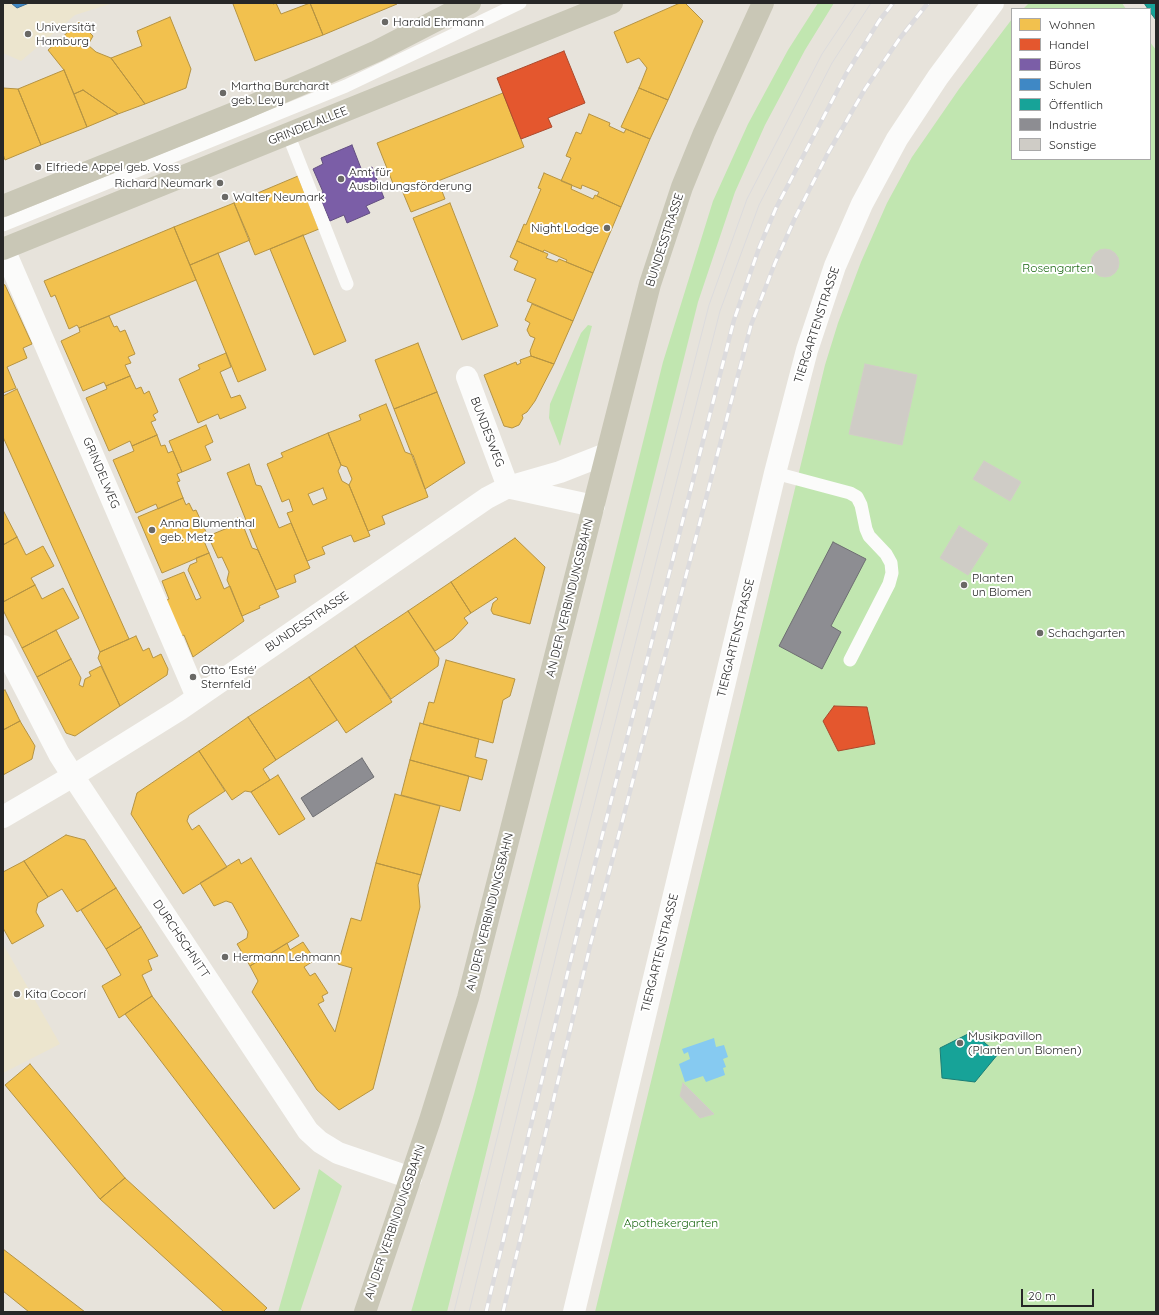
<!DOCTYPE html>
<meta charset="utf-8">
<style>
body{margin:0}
#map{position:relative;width:1159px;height:1315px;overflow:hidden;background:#e7e3db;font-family:Quicksand,sans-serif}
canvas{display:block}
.frame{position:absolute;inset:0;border:4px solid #272727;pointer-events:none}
.legend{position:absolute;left:1011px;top:8px;width:140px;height:152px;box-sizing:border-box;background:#fff;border:1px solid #a9a9a9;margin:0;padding:5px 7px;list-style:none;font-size:12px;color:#272727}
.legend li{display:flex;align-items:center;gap:8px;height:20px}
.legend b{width:20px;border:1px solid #a9a9a9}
.scale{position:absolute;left:1021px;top:1289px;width:73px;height:18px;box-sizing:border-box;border:2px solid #272727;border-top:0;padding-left:5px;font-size:12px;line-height:14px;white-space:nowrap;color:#272727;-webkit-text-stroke:3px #fff;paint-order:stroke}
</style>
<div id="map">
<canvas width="1159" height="1315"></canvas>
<div class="frame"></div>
<ul class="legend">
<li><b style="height:11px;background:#f2c14e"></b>Wohnen</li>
<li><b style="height:11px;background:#e4572e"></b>Handel</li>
<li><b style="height:11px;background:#7b5ea7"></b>Büros</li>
<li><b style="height:11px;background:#3f88c5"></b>Schulen</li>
<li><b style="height:11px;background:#17a398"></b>Öffentlich</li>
<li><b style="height:11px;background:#8d8d92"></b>Industrie</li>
<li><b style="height:11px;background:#cfccc6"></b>Sonstige</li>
</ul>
<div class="scale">20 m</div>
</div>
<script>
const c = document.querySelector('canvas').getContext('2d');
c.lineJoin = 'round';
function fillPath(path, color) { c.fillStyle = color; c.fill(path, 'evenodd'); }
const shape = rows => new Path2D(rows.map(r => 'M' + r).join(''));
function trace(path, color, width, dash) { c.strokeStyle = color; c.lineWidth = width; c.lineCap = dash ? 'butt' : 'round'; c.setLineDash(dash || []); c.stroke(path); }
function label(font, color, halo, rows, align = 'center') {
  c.font = font + ' Quicksand,sans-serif'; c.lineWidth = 4; c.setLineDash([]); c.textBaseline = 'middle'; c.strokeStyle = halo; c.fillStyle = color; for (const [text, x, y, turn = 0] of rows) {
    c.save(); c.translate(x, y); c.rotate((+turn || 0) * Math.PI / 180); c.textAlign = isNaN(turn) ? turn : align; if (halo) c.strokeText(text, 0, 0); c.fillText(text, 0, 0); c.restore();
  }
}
fillPath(shape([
 [3,3,113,3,75,15,21,61,3,53],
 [3,944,60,1044,3,1073]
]), '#ece5ce');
fillPath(shape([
 [818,3,834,3,805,50,765,125,735,192,698,302,541,930,447,1312,411,1312,474,1094,597,626,663,362,713,201,748,124,788,50],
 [1029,3,1122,3,1126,9,1023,9],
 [1012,19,1012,159,1150,159,1150,42,1156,50,1156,1312,595,1312,825,365,838,323,861,262,887,203,912,157,959,89],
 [588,325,592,326,560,446,549,418,550,404,581,333],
 [319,1169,342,1186,300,1312,278,1312]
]), '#c1e6b0');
fillPath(shape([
 [714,1038,716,1047,724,1045,728,1057,723,1059,726,1067,723,1068,725,1075,706,1082,703,1076,685,1082,679,1064,690,1059,688,1052,684,1054,682,1049]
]), '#86caf1');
const homes = shape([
 [235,3,272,3,273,4,276,3,281,14,310,3,323,35,255,61,233,4,235,3],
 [310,3,397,3,397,4,323,35,310,3],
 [680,3,685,3,703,21,668,100,639,88,647,68,639,58,627,63,614,32,680,3],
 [170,17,191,69,186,88,145,104,111,58,142,46,137,31,170,17],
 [79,22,93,36,88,45,96,52,111,58,145,104,118,114,83,90,74,94,64,70,48,50,79,22],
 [64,70,87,127,41,145,18,89,64,70],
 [3,88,18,89,41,145,5,160,3,154,3,88],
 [639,88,668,100,650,139,621,127,639,88],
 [83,90,118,114,87,127,74,94,83,90],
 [503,93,524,147,438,181,445,199,411,212,399,183,394,186,377,143,503,93],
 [589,114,610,123,609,126,624,133,626,129,650,139,621,207,597,196,599,192,582,185,581,189,561,181,571,158,566,156,576,132,581,134,589,114],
 [544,173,572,185,571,189,593,199,595,195,621,207,593,273,566,262,567,260,544,250,543,252,517,241,524,224,526,225,541,189,538,188,544,173],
 [298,176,319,229,255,255,234,203,298,176],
 [234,203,250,240,190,265,174,227,234,203],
 [450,203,498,326,462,340,413,218,450,203],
 [174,227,196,280,79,328,77,325,69,329,55,295,51,297,44,281,174,227],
 [303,235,346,341,314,355,270,249,303,235],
 [517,241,548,254,546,258,557,262,559,259,593,273,573,321,527,301,536,279,514,270,518,261,510,257,517,241],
 [218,253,266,370,238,382,190,265,218,253],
 [3,284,5,285,32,344,23,348,27,358,7,367,16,388,3,393,3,284],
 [532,304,573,321,554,364,531,356,530,351,535,338,530,336,527,330,530,323,525,320,532,304],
 [109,316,114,327,117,326,120,332,125,330,135,354,128,357,131,363,125,365,130,376,106,386,104,382,83,391,61,341,80,332,79,328,109,316],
 [418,343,437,392,394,409,375,360,418,343],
 [226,353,231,367,220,372,231,398,240,395,246,408,220,419,218,414,198,423,179,379,200,369,198,365,226,353],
 [531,356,554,364,535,401,527,412,522,415,523,418,519,425,512,428,504,426,484,375,516,362,517,365,521,363,520,360,531,356],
 [130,376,136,389,141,387,144,394,149,391,158,412,153,415,156,420,151,422,157,435,132,446,130,441,109,451,86,398,107,389,106,386,130,376],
 [17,389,129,639,100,652,3,437,3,396,17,389],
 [437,392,465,463,425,489,394,409,437,392],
 [386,404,405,452,413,455,428,497,382,516,385,524,368,531,349,485,352,479,347,467,341,465,328,433,361,420,359,415,386,404],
 [206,425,213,442,205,446,211,460,182,472,169,441,206,425],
 [328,433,341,465,338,471,342,481,349,485,370,536,354,542,351,535,336,541,322,547,325,554,307,561,287,513,293,511,289,499,282,502,267,464,283,457,281,453,328,433],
 [323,488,327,499,313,505,308,494,323,488],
 [157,435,161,446,165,445,168,453,173,451,182,472,177,474,180,481,177,482,183,498,158,509,156,504,136,513,113,460,134,451,132,446,157,435],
 [249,464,256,485,261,486,279,528,291,523,310,568,294,575,296,582,276,590,258,550,227,473,249,464],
 [183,498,186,505,189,503,193,511,196,510,206,532,201,534,209,553,162,573,138,517,183,498],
 [3,510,17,537,3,545,3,510],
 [238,518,240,523,242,523,252,548,258,550,279,597,259,606,260,608,242,616,227,580,229,572,222,557,218,558,208,536,230,527,228,522,238,518],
 [17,537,26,555,43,546,54,566,31,578,35,585,3,602,3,545,17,537],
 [515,538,545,567,530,624,493,614,491,610,493,603,498,599,496,597,471,613,451,582,515,538],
 [209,553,224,589,230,586,244,621,193,657,184,635,180,637,165,601,169,599,162,581,184,572,196,600,201,598,188,570,190,565,197,562,196,558,209,553],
 [451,582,471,613,464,618,468,623,453,639,435,651,408,611,451,582],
 [35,585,42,599,63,588,79,618,22,648,3,610,3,602,35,585],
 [408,611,439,658,438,666,391,699,355,646,408,611],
 [56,630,71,659,37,677,22,648,56,630],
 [136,636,143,651,149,648,153,658,161,654,168,669,167,675,120,706,98,658,100,652,136,636],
 [355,646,392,702,346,733,309,677,355,646],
 [71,659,81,678,79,685,83,687,85,679,91,676,89,672,101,666,120,706,75,736,66,733,37,677,71,659],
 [446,660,515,679,510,696,503,700,493,743,423,724,429,702,434,703,446,660],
 [309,677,337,720,276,760,248,717,309,677],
 [5,690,20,721,3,730,3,691,5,690],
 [248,717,276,760,263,769,270,780,251,792,245,791,232,800,199,751,248,717],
 [20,721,35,746,32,759,3,775,3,730,20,721],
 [420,723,479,739,475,757,487,760,482,780,410,760,420,723],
 [199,751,225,791,189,815,187,821,192,830,199,825,227,867,183,894,131,814,137,793,199,751],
 [410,760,469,776,460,811,401,795,410,760],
 [278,775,305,819,279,835,251,792,278,775],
 [395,794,440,806,421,875,376,863,395,794],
 [66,835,85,840,116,888,77,912,62,889,48,897,24,861,66,835],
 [251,858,299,936,250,966,237,944,247,938,248,932,232,903,226,901,214,906,200,883,239,859,241,864,251,858],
 [24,861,48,897,38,903,36,912,44,926,12,944,3,928,3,872,24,861],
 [376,863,421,875,418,885,420,907,373,1089,339,1110,317,1090,252,992,258,981,250,966,287,943,290,950,303,942,315,960,304,967,310,976,315,973,328,993,322,996,324,1001,318,1004,335,1032,352,968,338,964,351,918,361,921,376,863],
 [116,888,141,927,106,949,81,910,116,888],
 [141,927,158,956,148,960,152,970,142,975,152,996,119,1018,102,986,121,975,106,949,141,927],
 [152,996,300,1189,274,1209,125,1014,152,996],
 [30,1064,125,1178,100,1199,5,1085,30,1064],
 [125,1178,267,1308,263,1312,224,1312,100,1199,125,1178],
 [3,1249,85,1312,29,1312,3,1291,3,1249]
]);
fillPath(homes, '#f2c14e');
trace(homes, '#b59342', 1);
const shops = shape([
 [564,51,585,103,548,118,552,127,521,139,497,78,564,51],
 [834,706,867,707,875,744,838,751,823,721,834,706]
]);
fillPath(shops, '#e4572e');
trace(shops, '#ab492c', 1);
const offices = shape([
 [352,145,362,171,372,167,384,198,366,206,370,213,347,223,344,215,330,221,318,193,323,192,313,169,323,164,321,158,352,145]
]);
fillPath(offices, '#7b5ea7');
trace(offices, '#624e81', 1);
const schools = shape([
 [11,3,29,3,17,8,11,3]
]);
fillPath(schools, '#3f88c5');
trace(schools, '#386b96', 1);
const public = shape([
 [1144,3,1156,3,1156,20,1150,12,1150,9,1148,9,1144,3],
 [972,1032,998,1054,975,1082,942,1078,940,1048,972,1032]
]);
fillPath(public, '#17a398');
trace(public, '#1c7e76', 1);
const industry = shape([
 [833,542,866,559,831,626,841,632,822,669,779,646,833,542],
 [362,758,374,777,313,817,301,798,362,758]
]);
fillPath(industry, '#8d8d92');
trace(industry, '#6e6e72', 1);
const building = shape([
 '1091 263a14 14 0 1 1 28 0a14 14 0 1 1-28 0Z',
 [865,364,917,375,902,445,849,434,865,364],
 [984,461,1021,482,1010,501,973,479,984,461],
 [959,526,988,544,968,575,940,558,959,526],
 [683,1083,714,1114,700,1118,680,1096,683,1083]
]);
fillPath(building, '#cfccc6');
trace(building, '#d2cec7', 1);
trace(shape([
 [288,134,347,284],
 [3,225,346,86,520,3],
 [775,473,850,493,857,497,861,505,866,529,869,536,886,554,891,563,892,573,889,584,850,660]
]), '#fbfbfa', 13);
trace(shape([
 [4,249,197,697],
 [467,377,508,487],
 [3,646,59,754,73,776,308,1131,320,1142,338,1153,411,1178],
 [574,1312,775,473,807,350,835,266,862,204,897,139,938,77,993,3]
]), '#fbfbfa', 22);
trace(shape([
 [511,488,594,506],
 [3,817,73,776,179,710,487,498,508,487,560,472,606,454]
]), '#fbfbfa', 22);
trace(shape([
 [3,206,244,109,321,76,377,51,470,3],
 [3,249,612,3],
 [365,1312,430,1120,468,998,650,284,682,187,704,133,763,3]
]), '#c9c7b6', 22);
trace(shape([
 [454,1312,548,932,709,305,747,199,822,54,856,3],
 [469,1312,561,935,720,311,759,205,832,63,871,3]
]), '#dcdbdd', 1);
const rail = shape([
 [486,1312,576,938,734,320,759,248,776,208,846,74,879,21,893,3],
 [503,1312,591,942,751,325,775,263,795,218,828,153,865,89,900,38,928,3]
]);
trace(rail, '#dcdbdd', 4.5);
trace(rail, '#fff', 3, [9]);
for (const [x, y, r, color] of [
 [385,22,4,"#6a6966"],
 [28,34,4,"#6a6966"],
 [223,93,4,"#6a6966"],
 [38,167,4,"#6a6966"],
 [341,179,4,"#6a6966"],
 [220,183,4,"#6a6966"],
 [225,197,4,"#6a6966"],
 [607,228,4,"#6a6966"],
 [152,530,4,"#6a6966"],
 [964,585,4,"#6a6966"],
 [1040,633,4,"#6a6966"],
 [193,677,4,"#6a6966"],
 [225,957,4,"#6a6966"],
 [17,994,4,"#6a6966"],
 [960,1043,4,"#6a6966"]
]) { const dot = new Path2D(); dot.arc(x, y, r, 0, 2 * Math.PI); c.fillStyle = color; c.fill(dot); trace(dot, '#fff', 1.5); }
label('12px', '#272727', '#fff', [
 ["Harald Ehrmann",393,22],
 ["Universität",36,27],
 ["Hamburg",36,41],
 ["Martha Burchardt",231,86],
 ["geb. Levy",231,100],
 ["Elfriede Appel geb. Voss",46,167],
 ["Amt für",349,172],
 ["Ausbildungsförderung",349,186],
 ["Richard Neumark",212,183,"right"],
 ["Walter Neumark",233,197],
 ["Night Lodge",599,228,"right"],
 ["Anna Blumenthal",160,523],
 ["geb. Metz",160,537],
 ["Planten",972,578],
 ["un Blomen",972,592],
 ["Schachgarten",1048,633],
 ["Otto 'Esté'",201,670],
 ["Sternfeld",201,684],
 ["Hermann Lehmann",233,957],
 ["Kita Cocorí",25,994],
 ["Musikpavillon",968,1036],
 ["(Planten un Blomen)",968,1050]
], 'left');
label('12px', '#272727', '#fff', [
 ["GRINDELALLEE",308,126,-22],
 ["BUNDESSTRASSE",665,240,-72],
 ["TIERGARTENSTRASSE",817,325,-72],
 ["BUNDESWEG",487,432,69],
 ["GRINDELWEG",101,473,67],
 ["AN DER VERBINDUNGSBAHN",570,598,-76],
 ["BUNDESSTRASSE",307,622,-34],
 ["TIERGARTENSTRASSE",736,638,-76],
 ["AN DER VERBINDUNGSBAHN",490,912,-76],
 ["DURCHSCHNITT",181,939,56],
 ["TIERGARTENSTRASSE",660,953,-76],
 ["AN DER VERBINDUNGSBAHN",395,1222,-71]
]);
label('12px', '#1b6912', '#fff', [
 ["Rosengarten",1058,268],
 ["Apothekergarten",671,1223]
]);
</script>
